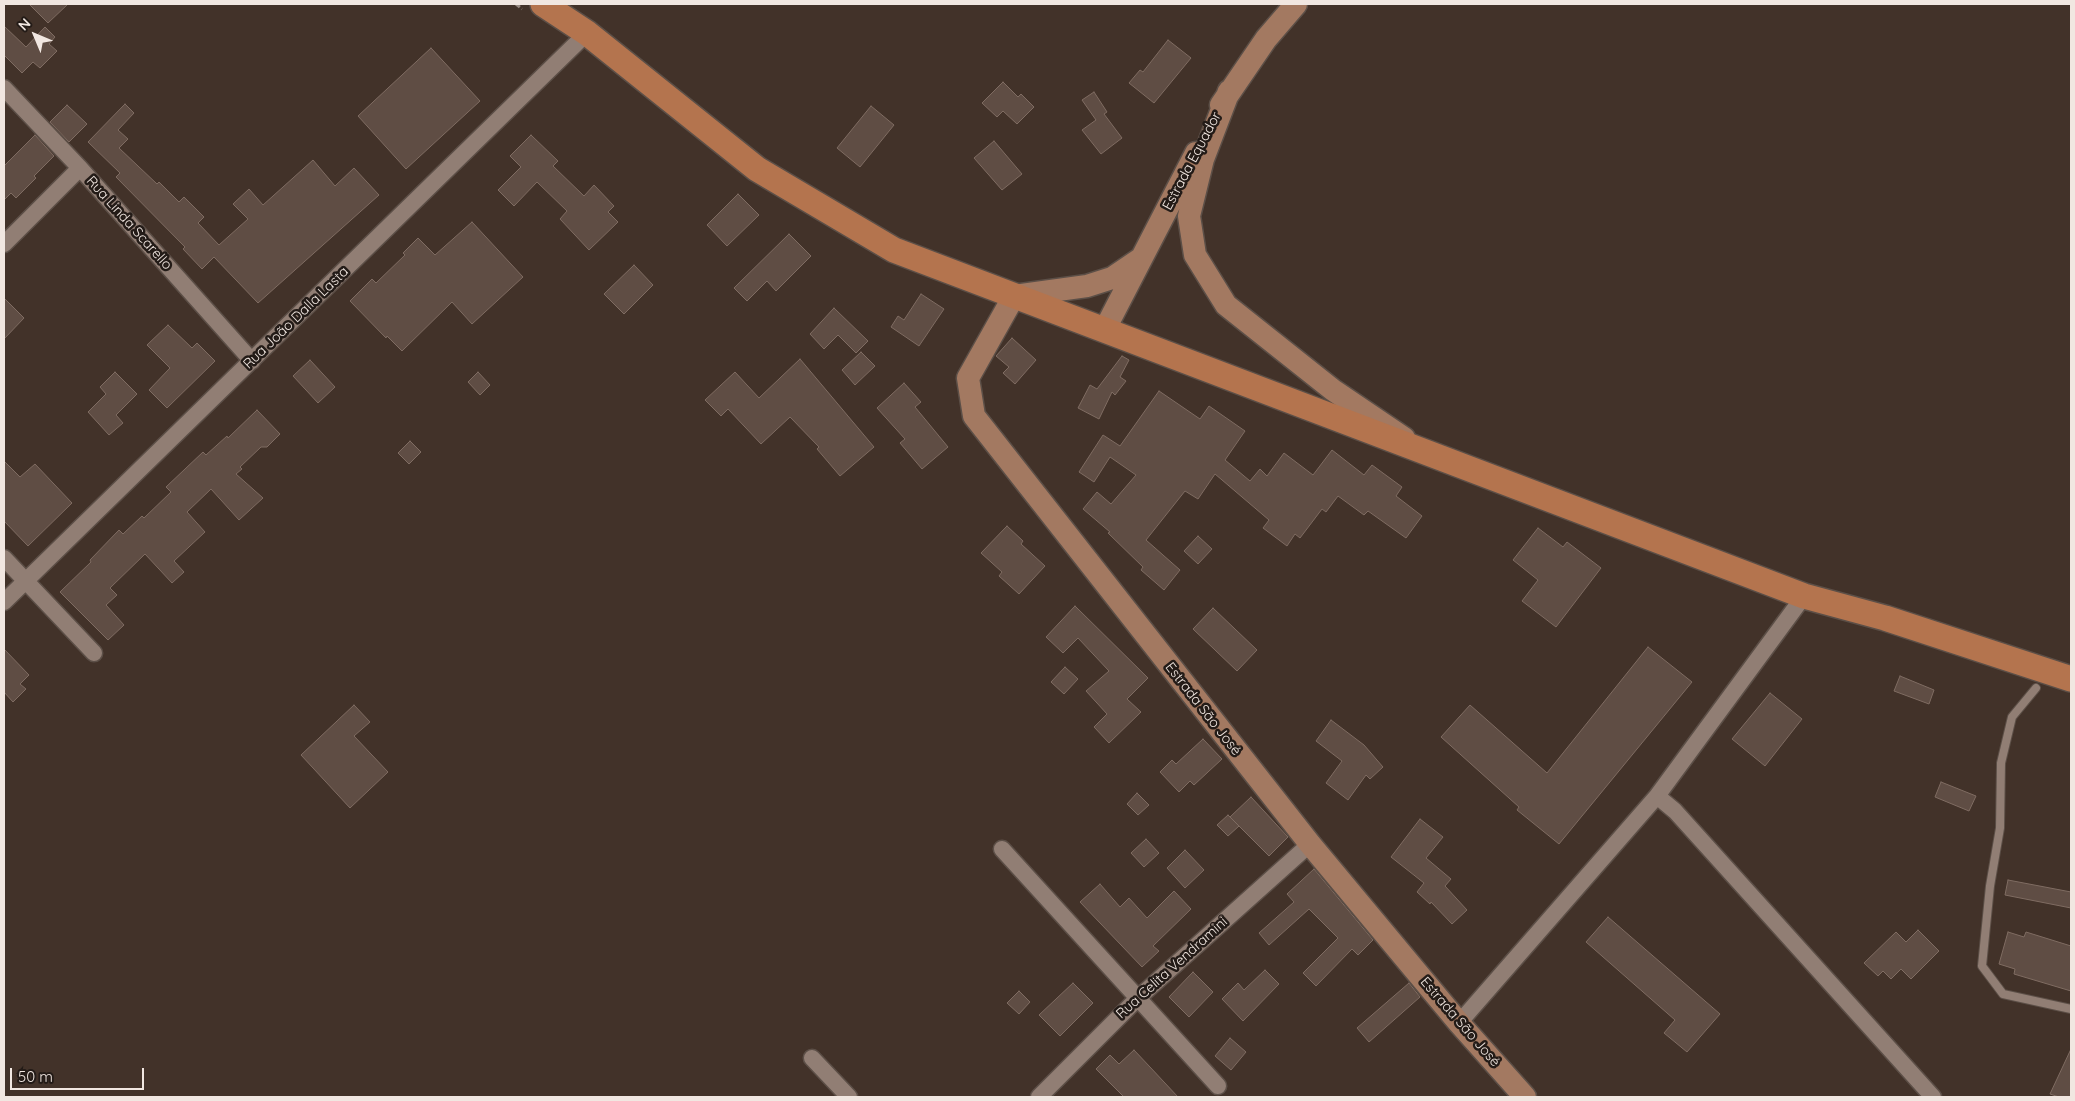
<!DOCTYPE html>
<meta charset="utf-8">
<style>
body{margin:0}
#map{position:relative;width:2075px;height:1101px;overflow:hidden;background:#423229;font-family:Quicksand,sans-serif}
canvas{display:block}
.frame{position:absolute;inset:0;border:5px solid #f1e7e1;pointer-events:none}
.north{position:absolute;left:10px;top:10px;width:50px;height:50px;-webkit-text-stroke:4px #231b17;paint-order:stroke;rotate:315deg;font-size:14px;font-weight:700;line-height:20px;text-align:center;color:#f1e7e1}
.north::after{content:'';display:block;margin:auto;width:18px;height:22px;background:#f1e7e1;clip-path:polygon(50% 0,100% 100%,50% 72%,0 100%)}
.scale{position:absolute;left:10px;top:1068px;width:134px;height:22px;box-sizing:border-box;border:2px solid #f1e7e1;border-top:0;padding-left:6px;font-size:15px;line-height:18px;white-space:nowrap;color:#f1e7e1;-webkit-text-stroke:4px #231b17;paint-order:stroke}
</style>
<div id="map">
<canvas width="2075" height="1101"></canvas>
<div class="frame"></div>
<div class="north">N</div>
<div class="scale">50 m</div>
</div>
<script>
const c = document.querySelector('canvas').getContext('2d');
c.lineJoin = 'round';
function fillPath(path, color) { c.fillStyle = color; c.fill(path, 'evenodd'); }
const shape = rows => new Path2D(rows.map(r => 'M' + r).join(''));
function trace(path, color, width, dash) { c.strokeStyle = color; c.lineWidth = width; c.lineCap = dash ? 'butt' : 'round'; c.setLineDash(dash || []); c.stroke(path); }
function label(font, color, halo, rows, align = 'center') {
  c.font = font + ' Quicksand,sans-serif'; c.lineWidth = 5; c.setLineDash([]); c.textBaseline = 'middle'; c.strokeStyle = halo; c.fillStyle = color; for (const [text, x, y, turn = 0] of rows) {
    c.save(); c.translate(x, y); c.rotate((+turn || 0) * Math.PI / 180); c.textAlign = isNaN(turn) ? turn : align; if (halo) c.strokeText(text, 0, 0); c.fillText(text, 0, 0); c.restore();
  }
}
const building = shape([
 [29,4,68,4,48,23,29,4],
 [4,26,26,47,45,27,55,37,49,44,57,51,40,68,33,62,22,73,4,55,4,26],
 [1168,40,1191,58,1154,103,1129,83,1140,70,1143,72,1168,40],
 [431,48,480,101,406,169,358,116,431,48],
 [1003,82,1018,97,1021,94,1034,107,1017,124,1003,111,997,117,982,103,1003,82],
 [1094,92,1107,112,1104,114,1122,138,1101,154,1082,130,1096,120,1082,100,1094,92],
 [125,104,134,113,118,130,128,139,119,148,157,184,159,182,179,202,184,197,204,217,198,223,219,245,248,219,233,204,249,189,263,205,313,160,335,186,354,168,379,195,258,303,214,257,202,269,183,249,185,247,116,177,120,173,88,142,125,104],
 [67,105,87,124,69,142,50,122,67,105],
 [871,106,894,125,860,167,837,148,871,106],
 [35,135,54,156,34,176,36,178,16,198,11,193,4,200,4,166,35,135],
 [531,135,558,161,553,166,584,196,594,185,614,206,608,212,618,222,589,250,560,219,567,211,537,182,514,206,498,190,521,167,510,156,531,135],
 [994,141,1022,174,1002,190,974,158,994,141],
 [738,194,759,215,727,246,707,225,738,194],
 [472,222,523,277,472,324,452,302,402,351,387,336,386,338,350,301,372,279,376,283,405,255,403,253,418,238,435,255,472,222],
 [789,234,811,256,776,291,767,281,747,301,734,288,789,234],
 [634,265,653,285,624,314,604,294,634,265],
 [921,294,944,309,919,346,891,327,898,316,904,320,921,294],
 [4,298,24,318,4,339,4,298],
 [834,308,868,341,856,353,838,335,824,349,810,334,834,308],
 [168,325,192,348,197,343,215,361,167,408,149,390,170,368,147,345,168,325],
 [1012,338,1036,360,1015,384,1003,373,1009,367,996,356,1012,338],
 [861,352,875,366,855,385,842,370,861,352],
 [1122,356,1129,360,1120,377,1126,381,1115,395,1112,392,1099,419,1078,408,1090,385,1097,389,1122,356],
 [800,359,874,447,840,476,817,449,819,447,790,417,761,444,728,409,721,416,705,400,735,372,759,398,800,359],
 [310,360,335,387,318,403,293,376,310,360],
 [115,372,137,394,116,415,123,423,109,435,88,412,106,394,100,387,115,372],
 [478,372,490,385,480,395,468,382,478,372],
 [904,383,921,402,915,407,948,447,922,469,900,443,905,439,877,408,904,383],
 [1159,391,1200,419,1209,406,1245,431,1225,460,1250,481,1260,469,1267,476,1284,453,1313,475,1332,450,1364,475,1372,465,1402,487,1396,496,1422,516,1406,538,1368,511,1364,515,1338,496,1326,512,1322,509,1300,538,1295,534,1287,546,1263,528,1269,520,1215,474,1198,499,1185,491,1146,540,1180,570,1164,590,1141,570,1143,567,1108,533,1110,532,1083,509,1097,492,1111,504,1136,475,1110,457,1094,482,1079,472,1103,435,1120,446,1159,391],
 [257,410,280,434,267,447,261,447,240,467,242,469,236,474,263,498,239,520,211,489,187,512,205,532,174,561,184,572,172,583,145,554,110,588,117,595,106,605,124,625,108,640,60,592,91,562,90,560,119,530,123,534,142,516,144,518,171,492,166,487,185,469,203,452,206,455,227,436,228,438,257,410],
 [410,441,421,452,409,464,398,453,410,441],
 [4,461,20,477,35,464,72,503,28,546,4,521,4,461],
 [1007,526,1023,541,1021,544,1045,566,1019,594,999,576,1002,572,981,553,1007,526],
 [1538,528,1563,547,1567,542,1601,568,1556,627,1522,601,1538,580,1513,560,1538,528],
 [1198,536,1212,549,1198,564,1184,551,1198,536],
 [1075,606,1148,678,1127,699,1141,712,1109,743,1094,727,1107,714,1086,691,1109,671,1078,638,1063,653,1046,637,1075,606],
 [1213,608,1257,650,1237,671,1193,629,1213,608],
 [1648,647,1692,682,1559,844,1517,810,1519,807,1441,737,1470,705,1547,773,1648,647],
 [4,649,29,675,20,684,26,689,13,702,4,692,4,649],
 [1065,667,1078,679,1064,694,1051,682,1065,667],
 [1900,676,1934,690,1929,704,1894,691,1900,676],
 [1770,693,1802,719,1765,766,1732,739,1770,693],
 [354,705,370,722,354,736,388,772,350,808,301,755,354,705],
 [1331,720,1364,745,1383,767,1370,779,1366,775,1348,800,1326,783,1342,761,1316,741,1331,720],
 [1203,739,1222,759,1194,785,1190,781,1179,792,1160,772,1172,760,1176,764,1203,739],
 [1941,782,1976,796,1969,811,1935,797,1941,782],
 [1137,793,1149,805,1138,815,1127,804,1137,793],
 [1251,797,1288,837,1269,856,1230,817,1251,797],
 [1228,815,1239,826,1228,836,1217,825,1228,815],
 [1420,819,1443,837,1426,858,1451,879,1445,886,1467,910,1452,924,1431,902,1430,904,1417,892,1424,883,1391,857,1420,819],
 [1146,839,1159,853,1144,867,1131,853,1146,839],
 [1185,850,1204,870,1185,888,1167,868,1185,850],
 [1314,869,1373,940,1358,955,1352,949,1316,986,1303,973,1338,938,1309,909,1269,945,1259,933,1294,902,1287,894,1314,869],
 [2008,880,2071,892,2071,908,2005,895,2008,880],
 [1100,884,1120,907,1129,898,1147,918,1174,891,1191,909,1153,946,1159,951,1142,967,1080,902,1100,884],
 [1608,917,1720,1014,1687,1052,1664,1033,1675,1020,1586,942,1608,917],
 [1918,930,1939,951,1911,979,1901,969,1891,979,1883,971,1878,976,1864,963,1896,932,1906,942,1918,930],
 [2008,932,2024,937,2026,932,2071,946,2071,991,2014,974,2015,969,1999,964,2008,932],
 [1265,970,1279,984,1243,1021,1222,999,1238,983,1244,990,1265,970],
 [1193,972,1213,992,1189,1017,1169,997,1193,972],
 [1073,983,1093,1003,1060,1036,1039,1015,1073,983],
 [1409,983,1420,997,1369,1042,1357,1028,1409,983],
 [1019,991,1030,1002,1019,1014,1007,1003,1019,991],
 [1230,1038,1246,1052,1231,1070,1215,1056,1230,1038],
 [2071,1049,2071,1097,2059,1097,2050,1094,2071,1049],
 [1134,1050,1150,1067,1178,1097,1124,1097,1096,1069,1110,1055,1119,1064,1134,1050]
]);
fillPath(building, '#5f4d44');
trace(building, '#7f6c62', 1);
const lane = shape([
 [2036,688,2012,717,2001,763,2000,828,1990,886,1982,966,2003,994,2071,1009]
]);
const street = shape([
 [4,88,80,168,252,361],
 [4,244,80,168],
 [4,558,94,653],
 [4,602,587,33],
 [1657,796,1675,811,1933,1097],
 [1002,849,1218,1086],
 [1459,1023,1657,796,1804,596],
 [812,1058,849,1097],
 [1039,1097,1138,998,1310,844]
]);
const secondary = shape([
 [1229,91,1203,159,1189,216,1195,255,1226,305,1333,390,1404,438],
 [1221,105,1266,39,1296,4],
 [1140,259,1112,278,1087,286,1014,296,968,378,974,416,1310,844,1459,1023,1525,1097],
 [1105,329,1196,153]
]);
const primary = shape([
 [543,4,587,33,757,169,894,250,1804,596,1885,618,2071,679]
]);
trace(lane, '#5c4f47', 10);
trace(street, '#5c4f47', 19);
trace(secondary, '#5c4f47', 25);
trace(primary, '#5c4f47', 28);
trace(shape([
 [516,4,522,9]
]), '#978a82', 3, [5, 2.5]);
trace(lane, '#917e74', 8);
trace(street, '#917e74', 16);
trace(secondary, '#a37961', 22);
trace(primary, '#b4744e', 25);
label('14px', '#f1e7e1', '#231b17', [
 ["Estrada Equador",1192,161,-62],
 ["Rua Linda Scarello",129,223,48],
 ["Rua João Dalla Lasta",296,318,-44],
 ["Estrada São José",1203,709,52],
 ["Rua Celita Vendramini",1172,968,-42],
 ["Estrada São José",1460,1022,49]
]);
</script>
